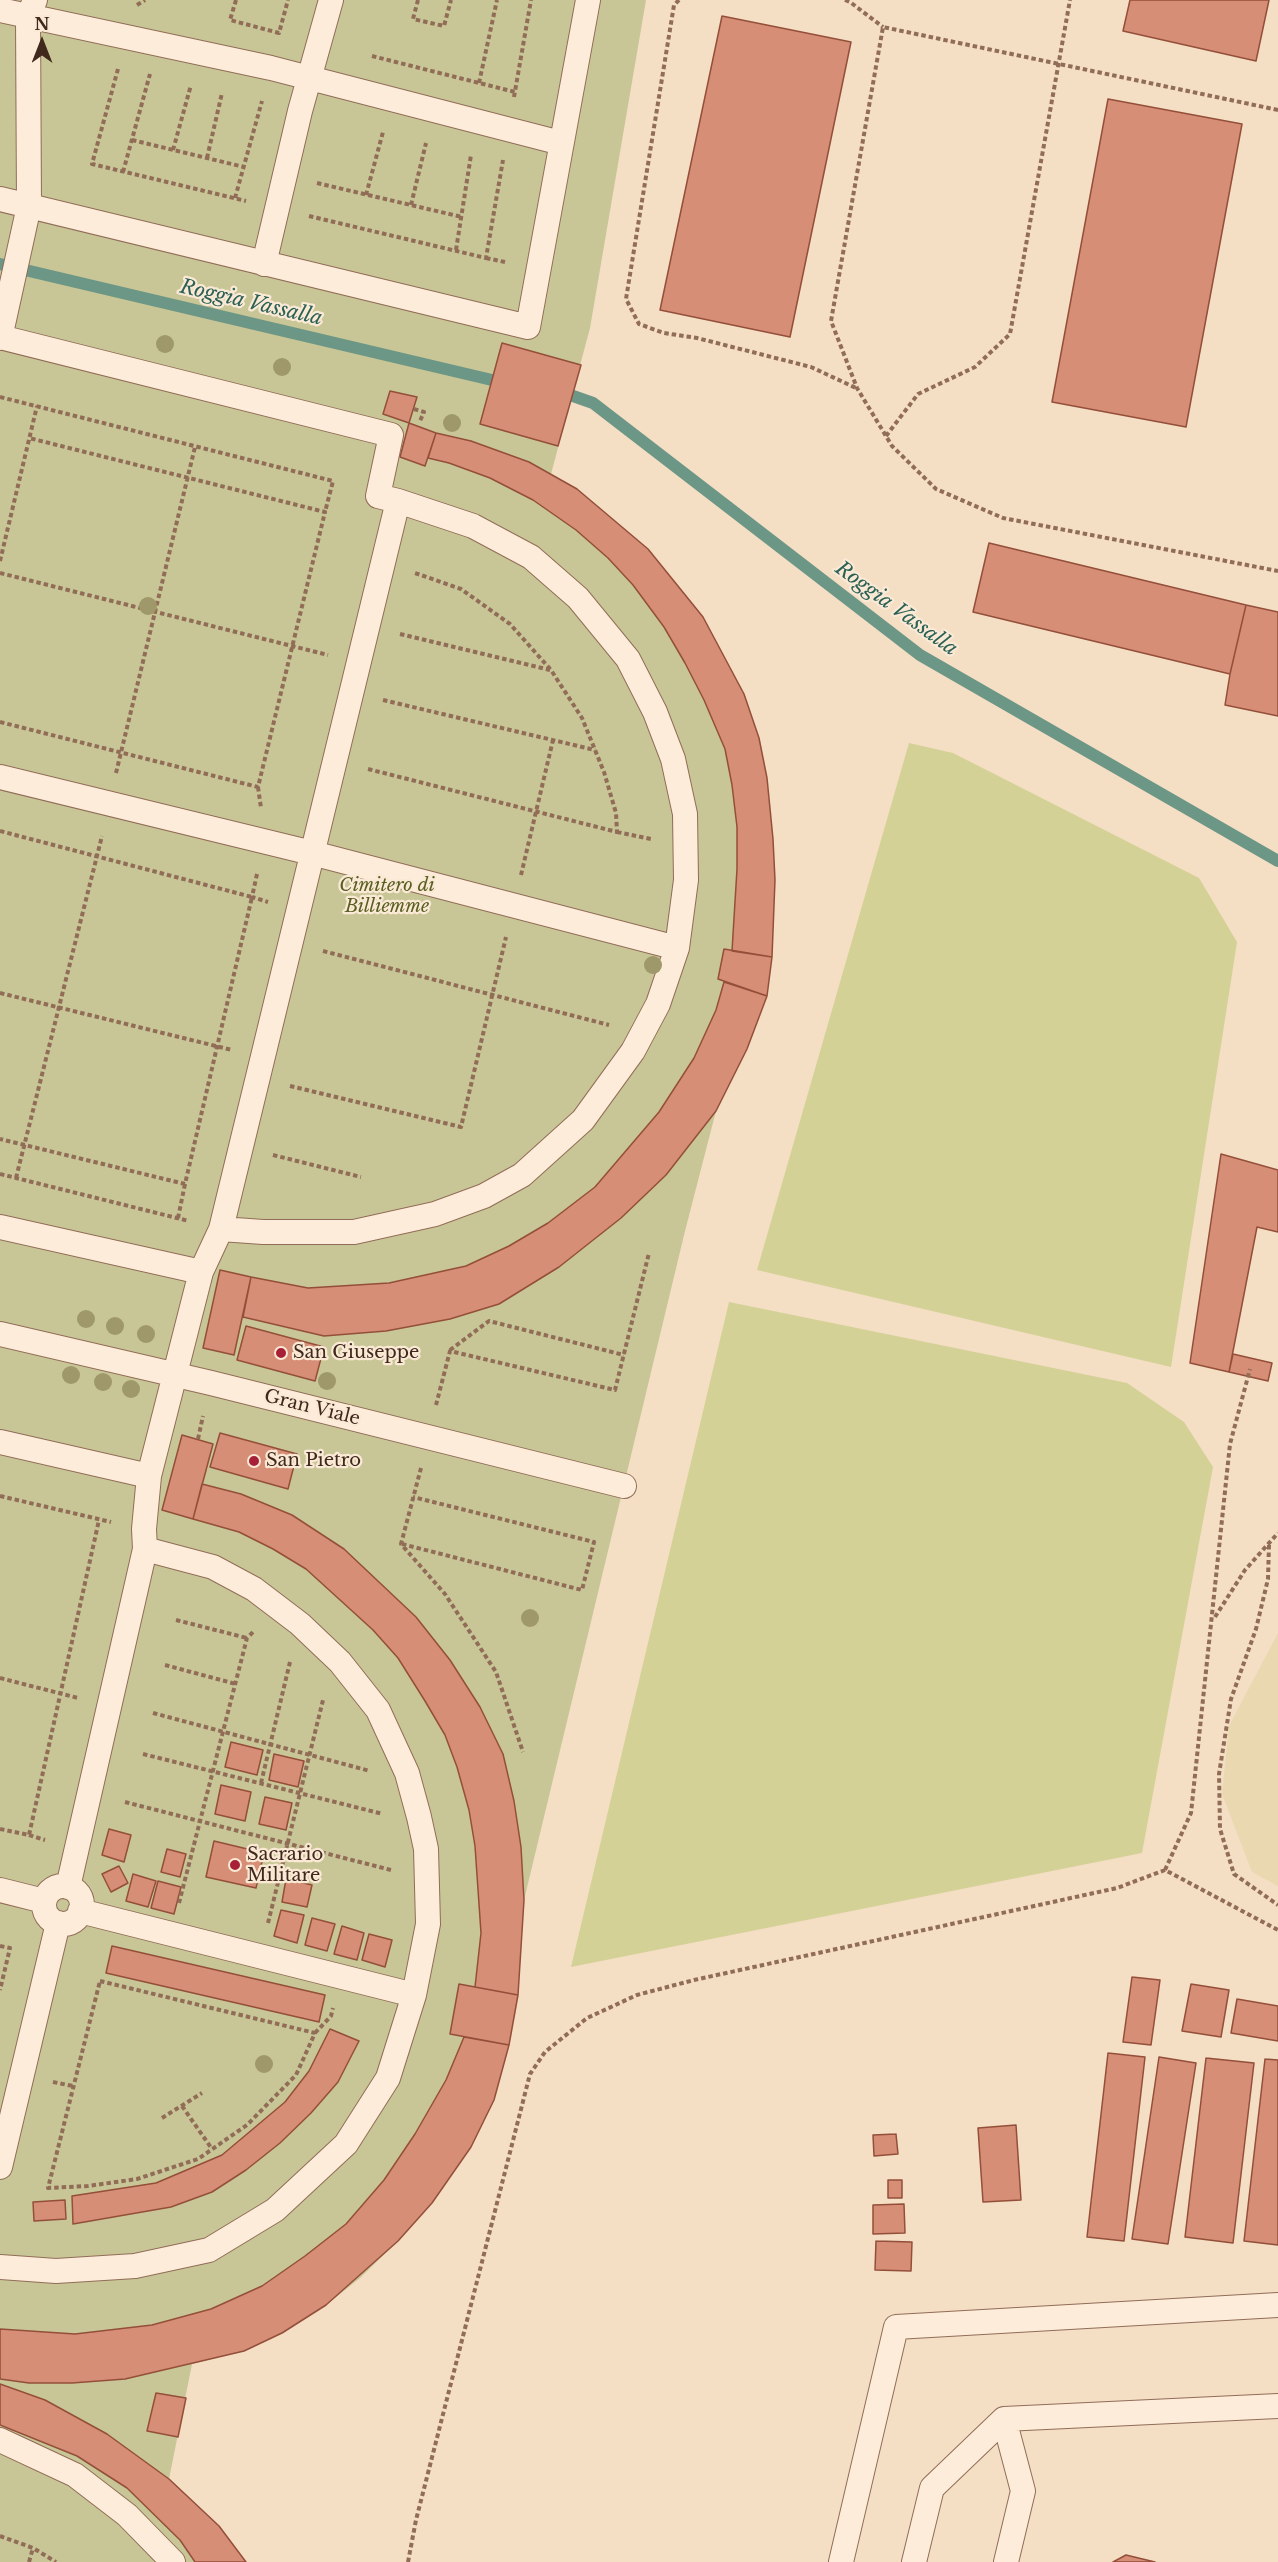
<!DOCTYPE html>
<style>
body{margin:0}
#map{position:relative;width:1278px;height:2562px;overflow:hidden;background:#f4dec4;font-family:"Libre Baskerville",serif}
canvas{display:block}
.north{position:absolute;left:12px;top:12px;width:60px;height:60px;-webkit-text-stroke:4px #fae9d5;paint-order:stroke;rotate:0deg;font-size:16px;font-weight:700;line-height:24px;text-align:center;color:#40281d}
.north::after{content:'';display:block;margin:auto;width:21px;height:27px;background:#40281d;clip-path:polygon(50% 0,100% 100%,50% 72%,0 100%)}
</style>
<div id="map">
<canvas width="1278" height="2562"></canvas>
<div class="north">N</div>
</div>
<script>
const c = document.querySelector('canvas').getContext('2d');
c.lineJoin = 'round';
function fillPath(path, color) { c.fillStyle = color; c.fill(path, 'evenodd'); }
const shape = rows => new Path2D(rows.map(r => 'M' + r).join(''));
function trace(path, color, width, dash) { c.strokeStyle = color; c.lineWidth = width; c.lineCap = dash ? 'butt' : 'round'; c.setLineDash(dash || []); c.stroke(path); }
function label(font, color, halo, rows, align = 'center') {
  c.font = font + ' "Libre Baskerville",serif'; c.lineWidth = 4.5; c.setLineDash([]); c.textBaseline = 'middle'; c.strokeStyle = halo; c.fillStyle = color; for (const [text, x, y, turn = 0] of rows) {
    c.save(); c.translate(x, y); c.rotate((+turn || 0) * Math.PI / 180); c.textAlign = isNaN(turn) ? turn : align; if (halo) c.strokeText(text, 0, 0); c.fillText(text, 0, 0); c.restore();
  }
}
fillPath(shape([
 [1278,1633,1278,1886,1252,1872,1222,1794,1229,1726]
]), '#ead8b1');
fillPath(shape([
 [909,743,953,753,1199,878,1237,942,1171,1367,757,1270],
 [729,1302,1127,1383,1184,1422,1213,1467,1142,1853,571,1967]
]), '#d4d196');
fillPath(shape([
 [0,0,646,0,590,328,551,474,577,489,648,549,703,617,744,694,759,738,767,778,773,922,772,957,767,996,747,1049,716,1111,685,1231,524,1900,518,1995,509,2045,494,2100,471,2147,432,2202,398,2241,360,2278,326,2305,282,2333,244,2351,192,2364,169,2479,219,2526,246,2562,0,2562]
]), '#c8c696');
trace(shape([
 [0,264,492,380],
 [573,396,593,403,920,655,1278,861]
]), '#6c9685', 12);
const building = shape([
 [1130,0,1269,0,1256,61,1123,31,1130,0],
 [722,16,851,42,790,337,660,310,722,16],
 [1108,99,1242,124,1186,427,1052,402,1108,99],
 [502,343,581,365,558,446,480,424,502,343],
 [390,391,417,397,409,423,383,414,390,391],
 [409,423,436,433,425,466,400,457,409,423],
 [436,433,471,441,529,462,577,489,648,549,703,617,744,694,759,738,767,778,773,839,775,880,772,957,732,951,737,869,737,827,732,785,725,749,704,700,685,663,664,627,633,585,608,558,576,530,533,500,490,478,449,463,428,458,436,433],
 [989,543,1246,605,1230,674,973,612,989,543],
 [1246,605,1278,612,1278,716,1225,705,1230,674,1246,605],
 [724,949,772,957,767,996,718,979,724,949],
 [724,982,767,996,747,1049,716,1111,666,1175,621,1218,559,1267,499,1304,450,1319,386,1331,324,1336,243,1317,251,1277,308,1288,389,1283,466,1266,509,1246,548,1223,595,1187,659,1112,694,1058,716,1010,724,982],
 [1221,1154,1278,1170,1278,1232,1257,1227,1229,1372,1190,1363,1221,1154],
 [220,1270,251,1277,234,1355,203,1348,220,1270],
 [246,1326,324,1347,315,1381,237,1360,246,1326],
 [1233,1354,1272,1363,1268,1381,1229,1372,1233,1354],
 [220,1433,297,1454,288,1489,210,1467,220,1433],
 [182,1435,213,1444,193,1519,162,1510,182,1435],
 [202,1484,241,1494,292,1515,344,1549,416,1617,450,1660,480,1707,503,1754,514,1801,521,1847,524,1900,518,1995,475,1987,481,1933,475,1846,469,1810,457,1767,445,1735,425,1701,398,1658,373,1630,306,1569,273,1549,239,1532,193,1519,202,1484],
 [231,1742,263,1750,257,1775,225,1767,231,1742],
 [274,1754,304,1761,298,1787,269,1780,274,1754],
 [221,1785,251,1792,245,1821,215,1814,221,1785],
 [265,1797,292,1803,286,1830,259,1824,265,1797],
 [109,1829,131,1835,124,1862,102,1855,109,1829],
 [214,1841,264,1853,256,1888,206,1877,214,1841],
 [167,1849,186,1854,180,1877,161,1872,167,1849],
 [119,1866,128,1883,111,1892,102,1874,119,1866],
 [133,1874,156,1881,148,1907,126,1901,133,1874],
 [286,1879,312,1885,307,1907,282,1902,286,1879],
 [158,1881,181,1887,174,1914,151,1908,158,1881],
 [281,1910,304,1915,297,1943,274,1936,281,1910],
 [312,1918,335,1924,327,1951,305,1945,312,1918],
 [342,1926,364,1933,357,1960,334,1954,342,1926],
 [369,1934,392,1940,385,1967,362,1960,369,1934],
 [112,1946,325,1995,319,2022,106,1973,112,1946],
 [1132,1977,1160,1980,1151,2045,1123,2042,1132,1977],
 [459,1984,518,1995,509,2045,450,2034,459,1984],
 [1191,1984,1229,1990,1221,2037,1182,2031,1191,1984],
 [1237,1999,1278,2006,1278,2041,1231,2033,1237,1999],
 [330,2029,359,2041,338,2082,311,2113,280,2143,246,2170,212,2192,171,2207,73,2224,72,2196,156,2183,222,2155,285,2102,309,2071,330,2029],
 [464,2037,509,2045,494,2100,471,2147,432,2203,398,2241,326,2305,282,2333,244,2351,125,2379,72,2383,29,2383,0,2379,0,2329,75,2334,152,2325,211,2309,262,2286,305,2256,346,2224,384,2180,415,2134,446,2080,464,2037],
 [1108,2053,1145,2057,1124,2241,1087,2237,1108,2053],
 [1159,2057,1196,2063,1168,2244,1132,2239,1159,2057],
 [1206,2058,1254,2063,1233,2243,1185,2237,1206,2058],
 [1265,2059,1278,2060,1278,2245,1244,2241,1265,2059],
 [1016,2125,1021,2200,983,2202,978,2128,1016,2125],
 [896,2134,898,2154,874,2156,873,2135,896,2134],
 [888,2180,902,2180,902,2198,888,2198,888,2180],
 [65,2200,66,2219,34,2221,33,2202,65,2200],
 [904,2204,905,2233,873,2234,873,2205,904,2204],
 [876,2241,912,2242,911,2271,875,2270,876,2241],
 [0,2384,45,2400,107,2434,169,2479,219,2526,246,2562,195,2562,180,2540,127,2488,77,2456,0,2425,0,2384],
 [156,2393,186,2398,178,2437,147,2431,156,2393],
 [1126,2555,1155,2562,1113,2562,1126,2555]
]);
fillPath(building, '#d68e76');
trace(building, '#944f3a', 1.5);
const service = shape([
 [0,10,271,68,561,143],
 [0,199,528,327,588,0],
 [264,264,300,111,331,0],
 [0,337,391,435,378,496,398,501],
 [0,338,29,206,28,17,35,0],
 [0,777,312,853,677,948],
 [0,1227,201,1272],
 [0,1334,211,1383,624,1486],
 [0,1442,149,1476],
 [145,1549,144,1529,149,1476,201,1272,221,1229,263,1232,354,1232,435,1214,484,1196,522,1175,583,1120,633,1051,658,1004,677,948,686,880,685,814,673,759,655,712,628,659,578,598,531,557,473,526,398,501,221,1229],
 '44 1905a19 19 0 1 1 38 0a19 19 0 1 1-38 0Z',
 [0,1890,44,1901],
 [80,1911,414,1995],
 [0,2167,58,1923],
 [0,2267,56,2271,135,2266,209,2250,275,2210,346,2144,388,2078,414,1995,428,1924,426,1849,419,1817,407,1773,378,1710,340,1662,300,1624,254,1589,213,1567,145,1549,68,1887],
 [1004,2419,1023,2491,1006,2562],
 [0,2440,75,2475,127,2515,173,2562],
 [841,2562,896,2327,1278,2305],
 [914,2562,932,2488,1004,2419,1278,2406]
]);
trace(service, '#916d58', 26);
trace(shape([
 [236,0,230,20,279,33,288,0],
 [418,0,413,19,444,26,451,0],
 [679,0,674,5,626,299,639,324,664,333,697,338,811,367,856,388],
 [845,0,850,2,883,27],
 [137,5,145,0],
 [372,56,515,92],
 [118,69,92,164,246,201],
 [479,83,497,0],
 [514,97,531,0],
 [1278,110,883,27,831,321,857,388,892,446,936,489,1003,518,1278,571],
 [132,140,244,167],
 [173,150,191,85],
 [207,158,222,93],
 [123,172,150,74],
 [317,183,462,217],
 [366,195,383,132],
 [235,198,262,101],
 [411,205,426,143],
 [309,216,486,258,503,160],
 [456,250,471,155],
 [486,258,505,262],
 [0,397,333,481,325,512],
 [414,409,424,412,420,421],
 [886,436,918,394,975,367,1010,334,1070,0],
 [0,561,37,406],
 [0,573,328,655],
 [400,634,550,670],
 [383,700,595,750],
 [0,722,258,787,325,512,29,438],
 [368,769,617,832,616,813,604,772,582,718,551,670,510,624,461,589,415,573],
 [116,773,195,447],
 [258,787,261,808],
 [0,831,252,897,185,1184,0,1139],
 [617,832,651,839],
 [257,874,252,897,268,902],
 [521,875,553,740],
 [323,951,609,1025],
 [0,993,232,1050],
 [290,1086,461,1127,506,937],
 [273,1155,361,1177],
 [0,1174,189,1221],
 [16,1178,102,836],
 [178,1218,185,1184],
 [450,1350,489,1321,624,1355],
 [436,1405,450,1351,615,1390,649,1253],
 [198,1439,203,1416],
 [421,1468,401,1544,445,1594,496,1672,523,1752],
 [0,1496,111,1522],
 [402,1544,582,1590,594,1542,413,1497],
 [1269,1545,1268,1579,1256,1629,1231,1699,1219,1774,1220,1829,1234,1874,1278,1905],
 [1215,1617,1245,1570,1278,1533],
 [176,1620,247,1638],
 [165,1665,236,1684],
 [0,1678,78,1698],
 [153,1713,370,1771],
 [143,1754,383,1814],
 [261,1783,290,1662],
 [125,1802,391,1870],
 [0,1829,29,1835,99,1520],
 [29,1835,45,1840],
 [1165,1870,1191,1813,1230,1444,1250,1369],
 [179,1903,247,1638,254,1631],
 [268,1923,323,1700],
 [0,1946,10,1948,0,1990],
 [100,1981,315,2033,296,2075,247,2125,198,2159,137,2179,88,2186,48,2188,100,1981],
 [315,2033,331,2016,333,2008],
 [53,2082,73,2086],
 [182,2106,212,2149],
 [162,2118,202,2093],
 [0,2536,33,2548,56,2562],
 [29,2562,33,2548],
 [408,2562,416,2520,530,2074,545,2052,587,2018,637,1995,694,1980,1117,1888,1165,1870,1278,1930]
]), '#916d58', 4, [4.5, 3]);
trace(service, '#fdecd9', 24);
c.fillStyle = '#9f986a';
for (const [x, y] of [
 [165,344],
 [282,367],
 [452,423],
 [148,606],
 [653,965],
 [86,1319],
 [115,1326],
 [146,1334],
 [71,1375],
 [327,1381],
 [103,1382],
 [131,1389],
 [530,1618],
 [264,2064]
]) { c.beginPath(); c.arc(x, y, 9, 0, 2 * Math.PI); c.fill(); }
for (const [x, y, r, color] of [
 [281,1353,6,"#a82037"],
 [254,1461,6,"#a82037"],
 [235,1865,6,"#a82037"]
]) { const dot = new Path2D(); dot.arc(x, y, r, 0, 2 * Math.PI); c.fillStyle = color; c.fill(dot); trace(dot, '#fae9d5', 2); }
label('italic 18px', '#595f21', '#fae9d5', [
 ["Cimitero di",387,886],
 ["Billiemme",387,907]
]);
label('18px', '#40281d', '#fae9d5', [
 ["San Giuseppe",293,1353],
 ["San Pietro",266,1461],
 ["Sacrario",247,1855],
 ["Militare",247,1876]
], 'left');
label('18px', '#40281d', '#fae9d5', [
 ["Gran Viale",312,1408,14]
]);
label('italic 20px', '#2b6155', '#fae9d5', [
 ["Roggia Vassalla",251,303,13],
 ["Roggia Vassalla",896,609,36]
]);
</script>
